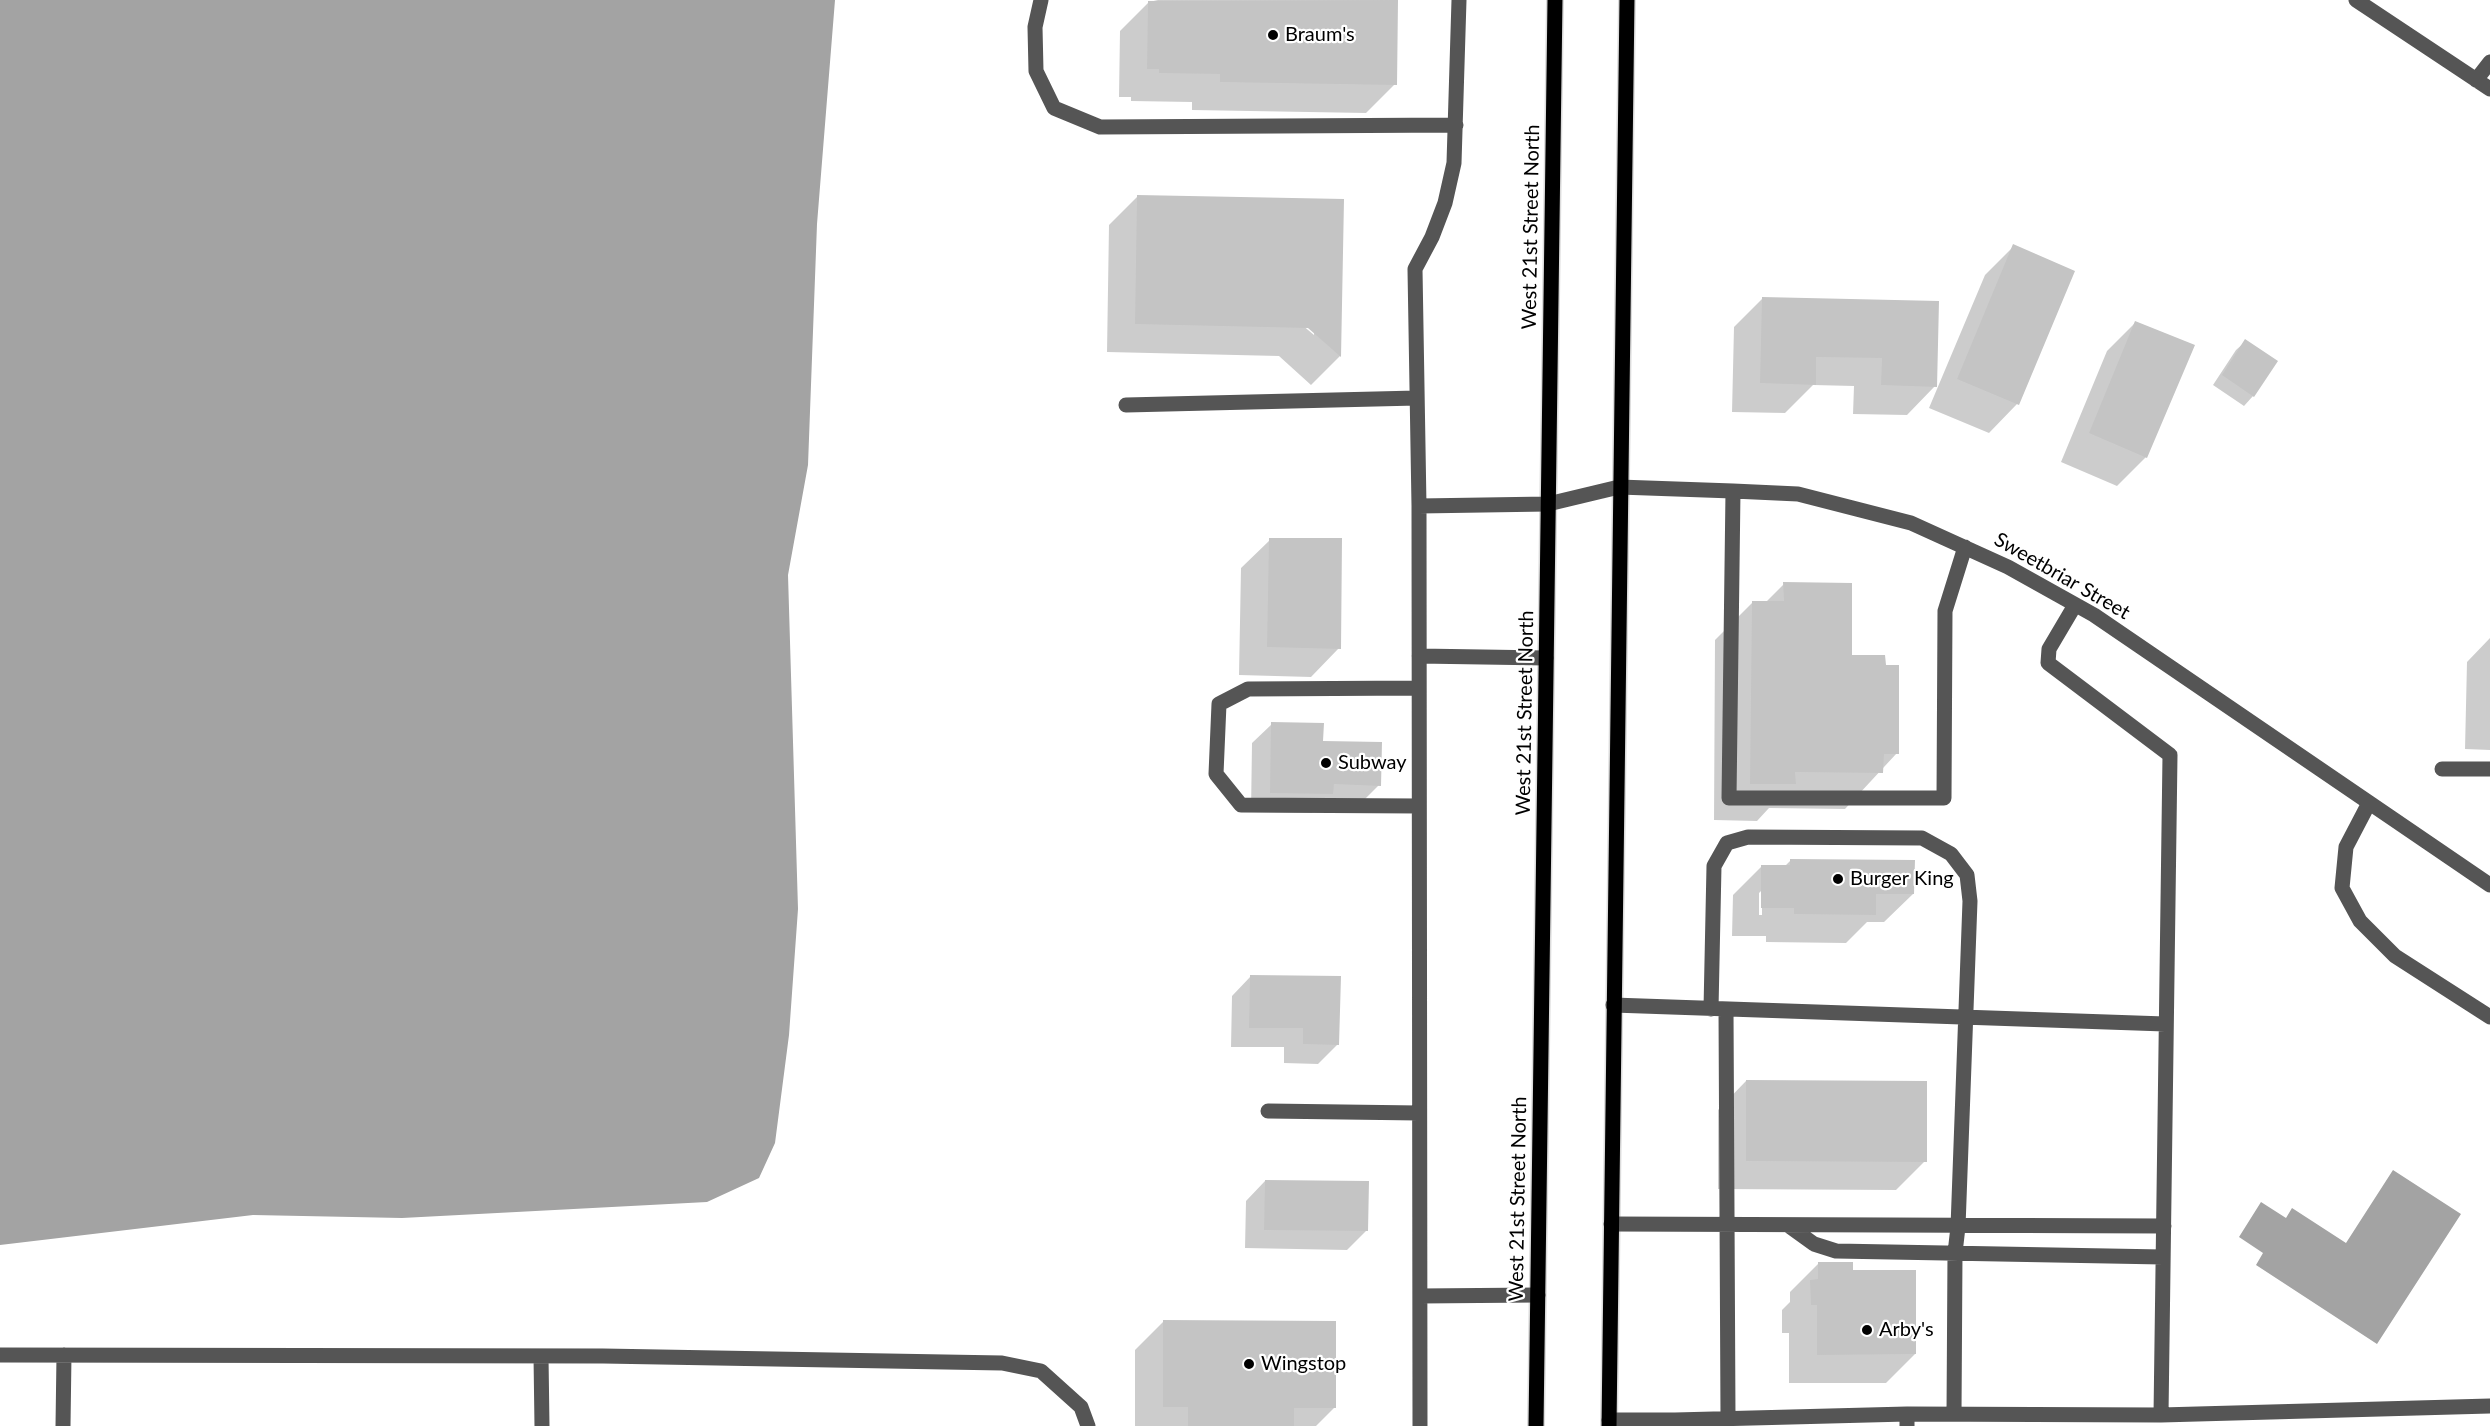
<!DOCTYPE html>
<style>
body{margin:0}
canvas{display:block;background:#fff}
</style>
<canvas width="2490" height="1426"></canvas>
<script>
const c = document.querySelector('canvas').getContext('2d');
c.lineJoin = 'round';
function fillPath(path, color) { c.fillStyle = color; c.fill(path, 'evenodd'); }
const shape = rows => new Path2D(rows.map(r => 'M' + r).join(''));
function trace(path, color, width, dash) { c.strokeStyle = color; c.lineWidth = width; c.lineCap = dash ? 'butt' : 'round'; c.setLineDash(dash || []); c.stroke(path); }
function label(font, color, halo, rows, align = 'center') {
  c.font = font + ' Lato,sans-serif'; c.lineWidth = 4.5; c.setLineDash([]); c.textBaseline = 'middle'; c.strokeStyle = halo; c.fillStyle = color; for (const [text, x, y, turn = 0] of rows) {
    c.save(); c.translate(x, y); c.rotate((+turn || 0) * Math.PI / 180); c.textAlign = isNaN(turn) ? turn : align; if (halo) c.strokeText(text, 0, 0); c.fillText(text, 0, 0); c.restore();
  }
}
fillPath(shape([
 [0,0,835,0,817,224,808,465,788,575,798,909,789,1035,775,1143,759,1178,707,1202,402,1218,253,1215,0,1245],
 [2393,1170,2461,1214,2377,1344,2256,1265,2263,1253,2239,1237,2261,1202,2286,1218,2292,1208,2346,1243]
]), '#a3a3a3');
fillPath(shape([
 [1158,0,1397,0,1395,84,1366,113,1192,110,1192,102,1131,101,1131,97,1119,97,1120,31,1149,2],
 [1138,196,1343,200,1340,356,1311,385,1279,356,1107,352,1109,225],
 [1301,324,1314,331,1314,335],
 [2014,246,2017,404,1989,433,1929,408,1985,275],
 [1762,299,1937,302,1935,386,1907,415,1853,414,1854,386,1813,385,1785,413,1732,412,1734,327],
 [2136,322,2146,457,2117,486,2061,462,2107,351],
 [2246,341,2253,396,2244,406,2213,385,2236,350],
 [1270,540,1339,648,1311,677,1239,675,1241,568],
 [1784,584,1850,657,1897,753,1845,809,1769,808,1757,821,1714,820,1715,640,1753,602,1765,603],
 [2490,638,2490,750,2465,749,2467,662],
 [1272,724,1322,742,1379,785,1360,804,1322,803,1312,813,1251,812,1252,743],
 [1791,860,1913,894,1884,922,1867,922,1846,943,1766,942,1766,936,1732,936,1733,895,1762,866,1785,866],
 [1762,890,1762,915,1759,915,1759,893],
 [1251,976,1338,1044,1318,1064,1284,1063,1284,1047,1231,1047,1232,996],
 [1746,1081,1925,1161,1896,1190,1718,1189,1718,1110],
 [1265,1181,1367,1230,1347,1250,1245,1248,1246,1201],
 [1818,1264,1852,1272,1915,1354,1886,1383,1789,1383,1789,1333,1782,1333,1782,1310,1790,1302,1790,1292],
 [1164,1321,1334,1408,1316,1426,1135,1426,1135,1350]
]), '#0003');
fillPath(shape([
 [1398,0,1397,85,1220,82,1220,74,1159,73,1159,69,1147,69,1148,1],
 [1137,195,1344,199,1341,357,1308,328,1135,324],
 [2013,244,2075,271,2019,405,1957,379],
 [1762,297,1939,301,1937,387,1881,385,1882,358,1816,357,1816,385,1760,383],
 [2135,321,2195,345,2147,458,2089,433],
 [2245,339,2278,361,2254,397,2222,375],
 [1269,538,1342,538,1341,649,1267,647],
 [1783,582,1852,583,1852,655,1885,655,1886,665,1899,665,1899,754,1884,754,1883,773,1795,772,1796,784,1750,784,1752,601,1784,601],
 [1271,722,1324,723,1323,741,1382,742,1381,786,1334,784,1333,794,1270,793],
 [1790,859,1915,860,1914,894,1876,894,1876,915,1794,914,1794,908,1761,908,1761,865,1790,865],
 [1250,975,1341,976,1339,1045,1303,1044,1303,1028,1249,1028],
 [1746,1080,1927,1081,1927,1162,1746,1161],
 [1265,1180,1369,1181,1368,1231,1264,1230],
 [1818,1262,1853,1262,1853,1270,1916,1270,1916,1354,1817,1355,1817,1305,1811,1305,1810,1280,1818,1279],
 [1163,1320,1336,1321,1336,1408,1294,1408,1294,1426,1188,1426,1188,1407,1163,1407]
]), '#c4c4c4');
const major = shape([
 [1536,1426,1555,0],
 [1609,1426,1627,0]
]);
trace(major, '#dbdbdb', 18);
trace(shape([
 [1041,0,1035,27,1036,71,1054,108,1100,127,1456,125],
 [1459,0,1454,163,1445,203,1432,237,1415,269,1419,506,1548,504,1619,487,1733,491,1798,494,1911,523,2008,567,2094,615,2490,885],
 [2356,0,2490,89],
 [2476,80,2490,62],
 [1126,405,1417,398],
 [1733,491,1729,798,1944,798,1945,611,1965,547],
 [1419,506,1420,1426],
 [1419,656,1546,658],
 [1419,688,1248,689,1219,704,1216,774,1241,805,1419,806],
 [2442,769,2490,769],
 [2369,803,2346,847,2342,888,2360,921,2395,956,2490,1017],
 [1613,1005,2165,1024],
 [1711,1009,1714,866,1727,843,1748,837,1922,838,1951,854,1967,875,1970,901,1958,1227,1955,1253,1954,1414],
 [1726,1009,1728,1418],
 [1268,1111,1419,1113],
 [1611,1224,2164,1226],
 [1789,1226,1814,1244,1836,1251,2163,1257],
 [1420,1296,1538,1295],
 [0,1355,603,1356,1002,1363,1041,1371,1081,1407,1088,1426],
 [541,1356,542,1426],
 [2161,1415,2490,1406],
 [1609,1420,1675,1420],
 [63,1426,64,1355],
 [1675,1426,1675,1420,1907,1414],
 [1907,1426,1907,1414,2161,1415,2170,755,2048,663,2049,649,2075,605]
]), '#555', 15);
trace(major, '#000', 15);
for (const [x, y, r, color] of [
 [1273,35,6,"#000"],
 [1326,763,6,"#000"],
 [1838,879,6,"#000"],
 [1867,1330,6,"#000"],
 [1249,1364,6,"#000"]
]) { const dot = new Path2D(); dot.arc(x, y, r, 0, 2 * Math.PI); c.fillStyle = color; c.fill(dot); trace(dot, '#fff', 2); }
label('20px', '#000', '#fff', [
 ["Braum's",1285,35],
 ["Subway",1338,763],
 ["Burger King",1850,879],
 ["Arby's",1879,1330],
 ["Wingstop",1261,1364]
], 'left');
label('20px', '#000', '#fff', [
 ["West 21st Street North",1531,227,-89],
 ["Sweetbriar Street",2062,576,30],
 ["West 21st Street North",1525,713,-89],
 ["West 21st Street North",1518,1199,-89]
]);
</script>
